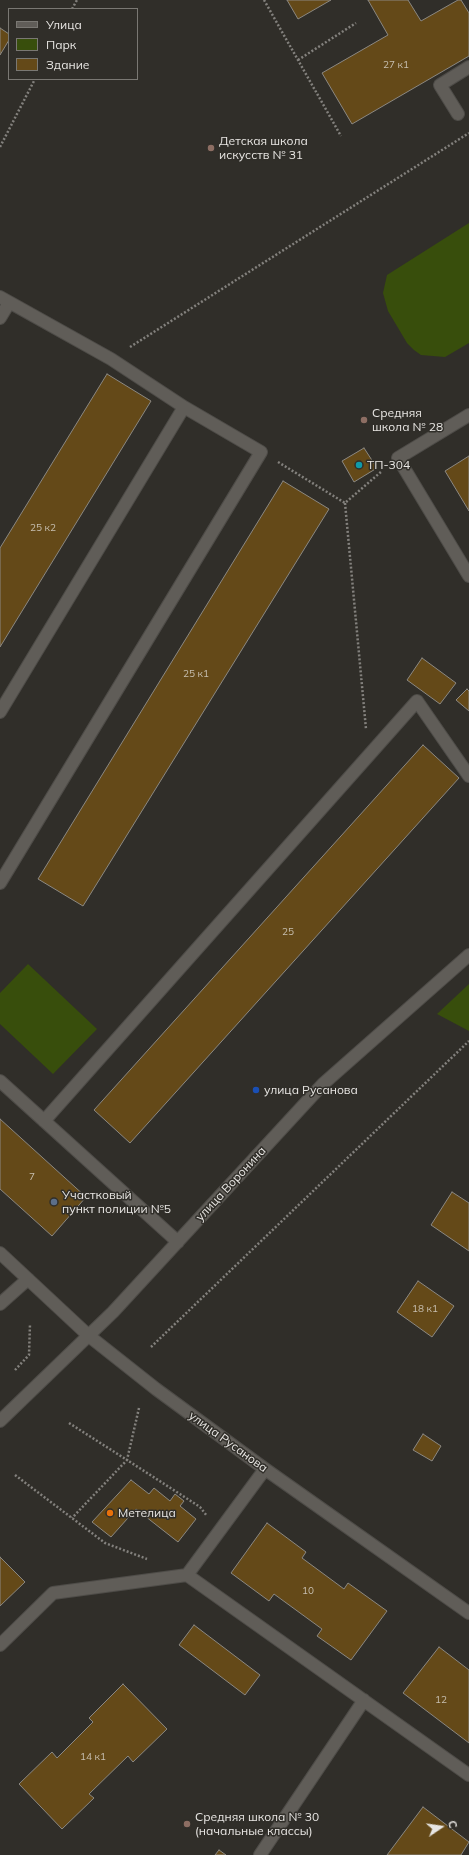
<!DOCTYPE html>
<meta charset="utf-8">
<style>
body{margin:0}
#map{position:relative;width:469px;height:1855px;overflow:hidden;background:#302e29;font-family:Mulish,sans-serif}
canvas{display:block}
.legend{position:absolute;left:8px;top:8px;width:130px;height:72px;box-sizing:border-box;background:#302e29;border:1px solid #7a7873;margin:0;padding:5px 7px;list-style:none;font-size:12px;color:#e8e6e3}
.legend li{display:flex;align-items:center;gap:8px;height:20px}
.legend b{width:20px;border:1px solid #7a7873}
.north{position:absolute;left:421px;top:1807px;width:40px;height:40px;-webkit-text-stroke:3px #302e29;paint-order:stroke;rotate:77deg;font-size:11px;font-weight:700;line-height:16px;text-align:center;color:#e8e6e3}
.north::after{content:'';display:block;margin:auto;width:14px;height:18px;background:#e8e6e3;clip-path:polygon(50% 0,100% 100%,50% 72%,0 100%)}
</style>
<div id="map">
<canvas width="469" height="1855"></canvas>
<ul class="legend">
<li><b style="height:5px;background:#605d58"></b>Улица</li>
<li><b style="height:11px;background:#384e0c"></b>Парк</li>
<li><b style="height:11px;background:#644918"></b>Здание</li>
</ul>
<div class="north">С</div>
</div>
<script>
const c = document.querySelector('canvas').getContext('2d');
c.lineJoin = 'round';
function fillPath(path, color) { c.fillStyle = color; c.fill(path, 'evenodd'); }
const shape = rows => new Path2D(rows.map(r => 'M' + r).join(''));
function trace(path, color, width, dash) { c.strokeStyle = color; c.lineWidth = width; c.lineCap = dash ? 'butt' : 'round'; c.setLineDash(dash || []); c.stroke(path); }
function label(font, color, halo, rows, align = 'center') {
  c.font = font + ' Mulish,sans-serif'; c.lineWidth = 3; c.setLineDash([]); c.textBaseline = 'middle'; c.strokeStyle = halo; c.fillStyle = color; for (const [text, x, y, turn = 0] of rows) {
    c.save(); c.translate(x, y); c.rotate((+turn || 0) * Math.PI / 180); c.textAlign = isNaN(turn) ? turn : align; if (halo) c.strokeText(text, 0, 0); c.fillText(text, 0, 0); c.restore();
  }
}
fillPath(shape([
 [469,223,469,343,445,357,421,355,414,350,407,343,388,311,383,293,387,275],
 [28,964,97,1029,53,1074,0,1024,0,993],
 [469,984,469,1031,437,1014]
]), '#384e0c');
const building = shape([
 [287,0,331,0,298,19,287,0],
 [368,0,408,0,421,21,458,0,461,0,469,13,469,56,352,124,322,73,388,35,368,0],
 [0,28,9,34,9,40,0,55,0,28],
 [107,374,151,401,0,647,0,548,107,374],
 [364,448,377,468,354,482,342,461,364,448],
 [469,456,469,511,445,471,469,456],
 [283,481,329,509,83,906,38,879,283,481],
 [422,658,456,683,440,704,407,680,422,658],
 [467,689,469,691,469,711,456,700,467,689],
 [423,745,459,778,130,1143,94,1110,423,745],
 [0,1119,86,1197,52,1236,0,1189,0,1119],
 [452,1192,469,1203,469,1251,431,1225,452,1192],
 [418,1281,454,1306,432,1337,397,1312,418,1281],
 [423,1434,441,1446,432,1461,413,1450,423,1434],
 [131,1480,149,1494,154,1488,170,1501,175,1494,184,1501,180,1506,196,1519,178,1542,136,1509,111,1537,92,1522,131,1480],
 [267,1523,306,1552,302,1558,344,1589,348,1583,387,1611,351,1660,317,1636,322,1629,274,1594,269,1601,231,1573,267,1523],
 [0,1557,25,1582,0,1606,0,1557],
 [194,1625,260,1675,245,1695,179,1645,194,1625],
 [439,1647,469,1670,469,1743,403,1693,439,1647],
 [123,1684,167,1729,133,1762,128,1756,89,1794,94,1798,62,1829,19,1784,52,1752,57,1758,93,1722,89,1718,123,1684],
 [423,1807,469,1842,461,1855,387,1855,423,1807],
 [219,1850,226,1855,215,1855,219,1850]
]);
fillPath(building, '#644918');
trace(building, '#8b8882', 1);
const minor = shape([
 [458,114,440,85,469,67],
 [0,297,111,359,184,407,261,452,0,883],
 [0,318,9,303],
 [469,415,398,458,469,576],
 [0,712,184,407],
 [0,1081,178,1242],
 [44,1121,417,701,469,776],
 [0,1253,89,1336,156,1389,265,1469,469,1613],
 [0,1304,28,1279],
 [0,1421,113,1312,323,1084,469,955],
 [187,1575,469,1775],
 [0,1645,53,1593,187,1575,265,1469],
 [260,1855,364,1700]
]);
trace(minor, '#4e4c48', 14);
trace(shape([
 [264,0,341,136],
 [72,9,77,0],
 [298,60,356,23],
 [0,147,35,79],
 [130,347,469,133],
 [278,462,345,503,382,471],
 [345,503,366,729],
 [151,1347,469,1041],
 [15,1370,29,1355,30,1324],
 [139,1408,127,1460,200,1507,207,1516],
 [69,1423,127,1460,72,1518],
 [15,1475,105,1543,147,1559]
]), '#83817d', 2.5, [2, 2]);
trace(minor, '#605d58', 12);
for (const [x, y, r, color] of [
 [211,148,4,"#8d6e63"],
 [364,420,4,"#8d6e63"],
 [359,465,4,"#0f9aa8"],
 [256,1090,4,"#1a4fb4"],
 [54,1202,4,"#5c6f8a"],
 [110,1513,4,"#e8710a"],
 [187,1824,4,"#8d6e63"]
]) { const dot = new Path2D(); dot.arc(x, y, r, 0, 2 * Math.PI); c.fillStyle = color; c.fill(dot); trace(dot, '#302e29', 1.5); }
label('10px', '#c7bfb0', null, [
 ["27 к1",396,65],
 ["25 к2",43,528],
 ["25 к1",196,674],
 ["25",288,932],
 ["7",32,1177],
 ["18 к1",425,1309],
 ["10",308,1591],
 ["12",441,1700],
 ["14 к1",93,1757]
]);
label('12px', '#e8e6e3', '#302e29', [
 ["Детская школа",219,141],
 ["искусств № 31",219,155],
 ["Средняя",372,413],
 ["школа № 28",372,427],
 ["ТП-304",367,465],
 ["улица Русанова",264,1090],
 ["Участковый",62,1195],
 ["пункт полиции №5",62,1209],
 ["Метелица",118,1513],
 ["Средняя школа № 30",195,1817],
 ["(начальные классы)",195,1831]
], 'left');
label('12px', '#e8e6e3', '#302e29', [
 ["улица Воронина",231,1184,-47],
 ["улица Русанова",228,1442,36]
]);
</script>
